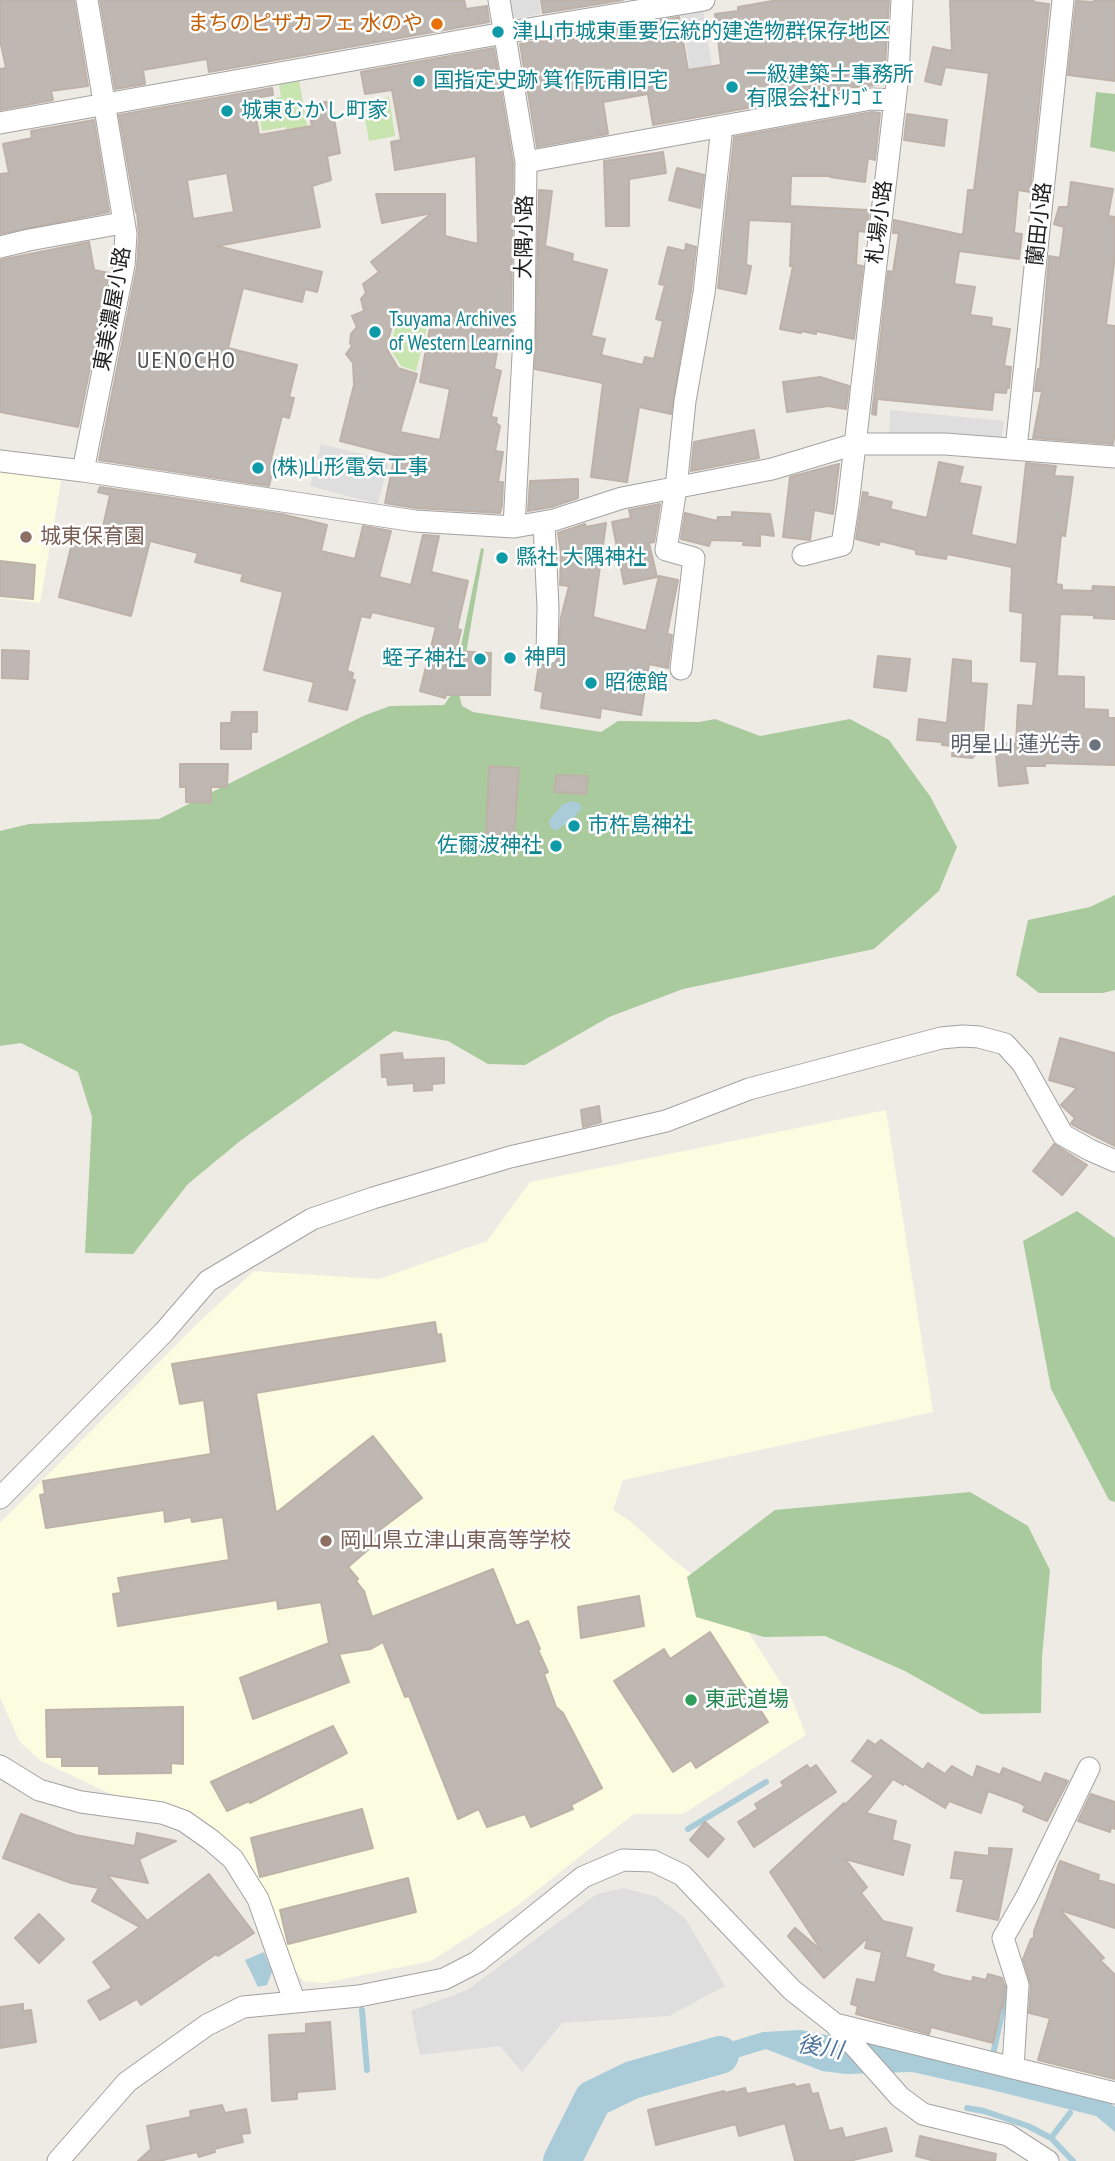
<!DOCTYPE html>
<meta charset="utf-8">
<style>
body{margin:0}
canvas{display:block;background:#eeebe5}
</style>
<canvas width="1115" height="2161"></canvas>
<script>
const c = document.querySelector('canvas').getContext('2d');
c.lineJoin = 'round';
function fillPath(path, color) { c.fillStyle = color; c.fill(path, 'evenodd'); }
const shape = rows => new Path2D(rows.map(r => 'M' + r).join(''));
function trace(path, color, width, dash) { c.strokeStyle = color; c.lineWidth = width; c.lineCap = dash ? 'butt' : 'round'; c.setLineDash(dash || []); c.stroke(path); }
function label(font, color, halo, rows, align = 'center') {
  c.font = font + ' "PT Sans Narrow","Noto Sans JP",sans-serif'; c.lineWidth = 5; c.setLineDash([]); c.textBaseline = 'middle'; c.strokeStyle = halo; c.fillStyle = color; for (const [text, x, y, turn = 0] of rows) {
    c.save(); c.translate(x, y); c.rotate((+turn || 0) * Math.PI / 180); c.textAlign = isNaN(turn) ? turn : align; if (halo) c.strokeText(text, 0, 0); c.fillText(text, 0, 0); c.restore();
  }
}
fillPath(shape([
 [0,466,62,476,40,603,0,598],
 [886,1110,933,1412,623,1480,613,1510,630,1521,671,1558,726,1600,737,1614,793,1702,806,1735,683,1814,634,1814,517,1906,431,1961,324,1983,303,1981,292,1965,240,1855,41,1761,19,1741,0,1697,0,1523,199,1322,254,1271,379,1279,487,1241,530,1182]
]), '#fbfce0');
fillPath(shape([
 [299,80,312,155,291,158,286,127,262,131,257,101,281,97,279,84],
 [389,97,395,136,369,141,362,101],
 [410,319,428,323,416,371,401,366,390,349,396,324,400,320]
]), '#c8e4af');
fillPath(shape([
 [1096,92,1115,94,1115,152,1090,147],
 [481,548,484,549,459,694,462,706,473,712,601,732,618,721,699,722,715,719,760,736,850,719,889,740,930,796,957,847,939,891,874,949,683,989,609,1017,525,1065,488,1064,448,1041,394,1031,240,1141,188,1184,133,1254,85,1253,92,1117,78,1072,21,1043,0,1046,0,831,29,824,159,819,363,716,390,706,444,705,451,695],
 [1115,895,1115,990,1103,993,1039,993,1016,975,1028,920,1090,907],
 [1077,1211,1115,1238,1115,1502,1109,1500,1051,1389,1023,1241],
 [970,1492,1028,1526,1050,1570,1042,1657,1041,1713,981,1714,905,1671,825,1636,764,1637,696,1617,687,1577,775,1510]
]), '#a9ca9d');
fillPath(shape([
 [506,0,539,0,541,14,510,20],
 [703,10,717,98,695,101,681,14],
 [890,410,1004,421,1001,443,889,440],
 [321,444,389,461,378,504,310,486],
 [624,1888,657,1897,685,1918,725,1986,669,2016,562,2023,522,2072,500,2046,420,2055,411,2011,467,1990,597,1894]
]), '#dedede');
fillPath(shape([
 [572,801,579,803,582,808,572,820,555,831,550,826,549,820,562,805],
 [264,1952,272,1972,267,1985,258,1987,245,1960],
 [801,2030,867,2043,1103,2097,1115,2107,1115,2132,1096,2116,988,2089,912,2072,846,2074,822,2071,766,2049,671,2078,667,2061,763,2032]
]), '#a9ccd8');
trace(shape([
 [688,1829,766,1782],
 [362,2010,367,2070],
 [993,2054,1008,1986],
 [967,2108,984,2111,1028,2126,1051,2138,1073,2161],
 [1051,2138,1070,2113]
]), '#a9ccd8', 6);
trace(shape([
 [562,2161,593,2099,632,2080,720,2055]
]), '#a9ccd8', 38);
const building = shape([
 [0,0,74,0,88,86,51,91,53,100,0,110,0,69,6,68,0,40,0,0],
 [100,0,464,0,466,9,487,6,489,22,209,72,207,59,143,70,145,84,115,89,100,0],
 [541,0,623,0,543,13,541,0],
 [778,0,889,0,884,84,818,92,825,94,653,125,648,94,603,102,608,134,537,147,520,44,679,17,688,70,721,65,715,14,738,11,738,7,778,0],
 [950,0,1034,0,1033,2,1049,4,1030,192,1018,190,1014,233,1022,234,1019,259,959,251,954,284,975,287,970,315,992,318,991,326,1010,329,1004,366,1011,367,1009,388,1007,387,1006,393,994,392,992,410,877,399,876,415,872,414,888,271,893,272,899,233,893,233,894,220,963,235,968,190,974,190,989,73,945,67,941,85,925,81,933,47,952,51,950,0],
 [1094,0,1115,1,1115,81,1068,75,1076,1,1094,2,1094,0],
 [494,48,513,163,511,339,500,336,494,369,501,371,491,417,497,418,496,423,500,426,495,451,503,452,498,482,503,482,502,505,500,513,416,508,385,503,395,455,340,441,354,385,353,363,346,354,352,346,350,343,351,334,357,327,352,316,364,311,361,299,366,293,363,284,379,272,371,262,432,213,382,223,376,194,445,194,445,236,478,244,476,156,395,170,391,142,401,140,392,90,365,94,361,72,494,48],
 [411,317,431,322,420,382,450,389,440,440,400,432,417,374,398,368,388,351,388,340,394,319,411,317],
 [272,88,273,95,253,98,259,135,312,126,308,105,331,101,340,153,327,156,331,180,312,186,320,227,217,246,322,272,317,292,305,289,302,302,243,288,228,348,297,365,289,397,294,398,289,418,282,416,271,459,275,460,269,486,99,460,137,267,139,235,137,211,136,212,119,115,272,88],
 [227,173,234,212,193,219,187,180,227,173],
 [872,112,880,113,875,160,868,158,865,182,830,177,831,176,791,176,790,206,869,210,867,232,858,231,856,265,863,266,854,339,816,331,816,334,801,331,801,333,780,329,793,266,790,266,792,222,749,220,746,265,751,266,746,294,718,288,734,137,872,112],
 [907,114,947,120,944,146,904,140,907,114],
 [94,120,109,212,0,234,0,174,9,173,3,144,32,138,31,131,94,120],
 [663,152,666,173,629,179,629,226,606,226,604,161,663,152],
 [677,168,704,175,700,208,669,200,677,168],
 [1071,182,1113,189,1108,216,1115,217,1115,256,1106,325,1115,326,1115,433,1113,444,1033,438,1042,391,1035,391,1038,369,1040,369,1049,256,1060,258,1064,227,1054,224,1059,207,1068,207,1071,182],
 [539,190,552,191,545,246,573,254,572,261,607,270,591,336,605,339,601,355,643,365,645,357,654,359,663,321,656,319,665,285,659,284,668,247,685,251,686,244,696,247,691,291,671,414,639,407,627,482,591,477,603,383,535,369,539,190],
 [89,242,94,270,109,273,78,427,0,412,0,260,89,242],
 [820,377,849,386,846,409,828,406,787,412,783,382,820,377],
 [754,430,759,458,691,471,694,442,754,430],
 [939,462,963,467,959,483,981,487,971,535,1017,545,1026,463,1056,466,1054,476,1073,477,1065,536,1061,535,1056,584,1062,585,1062,590,1092,591,1093,586,1115,587,1115,619,1094,618,1094,615,1060,614,1057,676,1084,677,1084,709,1108,710,1108,718,1115,718,1115,765,1045,763,1045,766,1025,766,1028,783,999,786,995,743,1016,744,1018,705,1033,706,1037,662,1021,661,1023,613,1010,611,1012,567,947,554,946,559,916,554,916,550,880,541,879,545,856,539,863,492,868,493,867,496,892,502,890,509,927,518,939,462],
 [839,464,833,514,814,510,810,540,783,537,790,477,839,464],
 [578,479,578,498,551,507,528,511,530,481,578,479],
 [100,487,281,514,327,525,321,551,355,559,363,526,391,531,379,577,411,585,423,535,439,536,431,572,468,581,457,629,461,630,456,651,491,653,490,695,446,695,445,698,420,691,436,627,372,612,370,618,361,616,347,671,353,673,352,679,355,680,347,710,309,701,314,682,264,670,283,592,241,581,243,574,195,562,198,553,150,541,131,616,59,597,72,543,87,546,89,537,100,540,110,495,98,492,100,487],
 [660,504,654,542,649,543,657,577,624,584,612,522,631,518,629,510,660,504],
 [732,512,770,514,774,536,760,534,760,546,743,545,744,541,711,540,709,546,681,539,685,513,717,521,718,517,732,517,732,512],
 [606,523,593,617,646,631,659,576,678,580,667,634,672,635,668,668,649,664,641,715,601,708,600,718,541,708,543,692,535,690,539,664,547,667,554,665,558,660,561,617,569,586,560,585,561,553,558,533,585,524,586,527,606,523],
 [0,561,35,565,33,599,0,596,0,561],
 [2,650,29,651,28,679,2,678,2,650],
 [878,656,910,659,906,691,874,687,878,656],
 [953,659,971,661,971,683,987,684,982,749,972,758,952,756,953,746,942,745,942,742,917,740,919,719,947,723,953,659],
 [232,712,257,712,257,732,251,732,251,749,221,749,221,723,231,723,232,712],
 [180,764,228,764,227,787,211,787,211,803,186,802,186,787,180,787,180,764],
 [489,766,519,768,514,838,486,837,489,766],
 [556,775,588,776,586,794,554,792,556,775],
 [1060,1038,1115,1053,1115,1146,1073,1125,1071,1123,1075,1118,1061,1105,1077,1088,1049,1080,1060,1038],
 [402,1053,403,1060,444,1058,444,1083,432,1084,432,1090,414,1091,414,1083,388,1085,387,1077,382,1077,381,1055,402,1053],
 [599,1106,601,1122,583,1127,581,1110,599,1106],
 [1054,1144,1087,1165,1062,1195,1033,1171,1054,1144],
 [435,1322,437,1335,441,1334,445,1361,256,1393,276,1513,373,1436,422,1498,373,1535,377,1542,348,1567,358,1579,356,1581,364,1591,372,1617,493,1569,516,1626,528,1621,540,1649,538,1650,548,1672,544,1674,556,1707,563,1713,602,1788,571,1805,573,1809,531,1827,525,1814,487,1827,479,1809,458,1819,409,1696,405,1697,383,1642,371,1649,339,1654,349,1682,253,1719,240,1678,329,1643,321,1602,278,1609,277,1600,118,1626,113,1594,121,1593,118,1578,229,1560,223,1517,192,1522,191,1517,165,1522,164,1510,46,1528,40,1495,45,1494,43,1481,211,1454,204,1400,180,1404,172,1364,435,1322],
 [639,1596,644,1626,581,1638,578,1607,639,1596],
 [710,1632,768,1722,696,1768,691,1760,673,1772,614,1681,664,1649,670,1659,710,1632],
 [183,1707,183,1764,171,1763,171,1773,99,1774,99,1766,62,1766,62,1757,47,1757,46,1710,183,1707],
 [333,1726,347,1753,250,1803,249,1801,227,1811,211,1782,333,1726],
 [868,1740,875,1745,881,1740,923,1770,928,1763,945,1774,952,1766,973,1778,977,1766,1000,1775,1003,1768,1041,1783,1045,1773,1068,1781,1047,1821,1023,1811,1025,1806,1018,1802,988,1791,981,1813,949,1801,945,1808,904,1783,903,1785,893,1779,866,1813,896,1821,892,1840,910,1845,903,1875,845,1859,867,1887,861,1893,883,1921,912,1928,905,1957,934,1965,932,1971,941,1975,972,1982,973,1977,986,1980,988,1974,1002,1978,1005,1987,1003,2008,1001,2007,993,2043,931,2027,929,2034,856,2014,858,2006,851,2004,857,1979,875,1983,882,1952,865,1948,868,1937,824,1978,788,1936,795,1928,822,1951,770,1872,844,1803,845,1805,874,1776,852,1761,868,1740],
 [807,1765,810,1769,816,1765,836,1792,754,1847,738,1822,758,1809,755,1804,784,1786,781,1782,807,1765],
 [1091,1794,1115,1802,1115,1829,1111,1827,1110,1832,1078,1821,1091,1794],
 [362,1809,373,1848,260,1877,251,1838,362,1809],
 [21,1814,75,1835,135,1846,137,1833,176,1841,139,1859,148,1883,107,1875,147,1921,209,1874,254,1933,218,1956,216,1954,141,2005,137,1999,100,2020,88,2001,112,1988,93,1962,140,1927,92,1901,99,1888,71,1883,3,1858,21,1814],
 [705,1822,724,1839,708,1857,690,1840,705,1822],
 [989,1848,1012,1849,998,1920,957,1911,964,1879,951,1878,955,1852,989,1856,989,1848],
 [1060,1861,1099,1875,1098,1880,1115,1885,1115,1928,1060,1910,1104,1958,1100,1960,1115,1975,1115,2079,1038,2060,1050,2018,1029,2013,1031,1985,1023,1959,1031,1939,1034,1938,1034,1931,1060,1861],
 [408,1878,416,1912,288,1944,280,1910,408,1878],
 [39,1914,64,1939,39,1963,15,1938,39,1914],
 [23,2004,23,2011,31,2010,36,2042,0,2048,0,2007,23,2004],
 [330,2022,335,2089,297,2092,297,2099,272,2101,269,2035,306,2033,306,2024,330,2022],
 [794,2084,796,2087,809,2084,812,2094,818,2093,829,2131,842,2128,845,2138,886,2128,892,2151,849,2161,795,2161,785,2123,739,2136,736,2124,656,2145,648,2110,724,2091,725,2093,745,2088,747,2094,794,2084],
 [222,2105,225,2113,246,2109,250,2133,241,2134,243,2142,214,2149,215,2152,199,2157,197,2152,159,2161,138,2161,151,2149,147,2126,191,2117,190,2111,222,2105],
 [920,2136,996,2154,995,2161,935,2161,916,2156,920,2136]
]);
fillPath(building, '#beb7b2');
trace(building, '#beb2a8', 2);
const minor = shape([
 [499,0,526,162,524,336,514,527],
 [0,123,504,33,704,0],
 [526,162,871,99,895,100],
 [0,247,29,240,122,223],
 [1016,449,1063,0],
 [0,461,83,471,415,521,514,527,554,520,622,498,772,469,855,444,945,444,1115,457],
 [83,471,124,265,126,234,87,0],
 [544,522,548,608,547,654],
 [803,555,842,545,848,505,898,75,902,0],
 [681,669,694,558,666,550,676,488,685,401,704,293,722,126],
 [0,1498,164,1332,208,1281,312,1219,373,1198,510,1157,666,1121,749,1089,941,1038,963,1036,979,1037,1005,1044,1023,1064,1063,1135,1090,1150,1115,1161],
 [0,1766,39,1790,81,1802,162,1813,184,1821,211,1840,233,1859,258,1899,294,2000],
 [835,2024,1115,2093],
 [1013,2068,1018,1985,1003,1938,1027,1896,1089,1768],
 [58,2161,127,2082,207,2025,243,2007,359,1996,444,1979,477,1962,583,1877,623,1860,653,1861,682,1875,792,1990,835,2024,900,2097,923,2114,1008,2135,1048,2161]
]);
trace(minor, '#a2a2a2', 23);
trace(minor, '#fff', 21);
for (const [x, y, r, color] of [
 [437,24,7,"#e8710a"],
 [498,32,7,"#0f9aa8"],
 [419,81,7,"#0f9aa8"],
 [732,87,7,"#0f9aa8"],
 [227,111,7,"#0f9aa8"],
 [375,332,7,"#0f9aa8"],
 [258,468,7,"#0f9aa8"],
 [26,537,7,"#8d6e63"],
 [502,558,7,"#0f9aa8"],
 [510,658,7,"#0f9aa8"],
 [480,659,7,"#0f9aa8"],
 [591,683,7,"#0f9aa8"],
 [1095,745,7,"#6b7280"],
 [574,826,7,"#0f9aa8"],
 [556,846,7,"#0f9aa8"],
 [326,1541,7,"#8d6e63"],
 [691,1700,7,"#2e9e5b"]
]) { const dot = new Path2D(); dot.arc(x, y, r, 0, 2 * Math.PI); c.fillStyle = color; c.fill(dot); trace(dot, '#fff', 2.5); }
label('21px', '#c56008', '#fff', [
 ["まちのピザカフェ 水のや",423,24]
], 'right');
label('21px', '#0d838f', '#fff', [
 ["津山市城東重要伝統的建造物群保存地区",512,32],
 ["一級建築士事務所",746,75],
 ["有限会社ﾄﾘｺﾞｴ",746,99],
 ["国指定史跡 箕作阮甫旧宅",433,81],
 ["城東むかし町家",241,111],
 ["Tsuyama Archives",389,320],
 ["of Western Learning",389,344],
 ["(株)山形電気工事",272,468],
 ["縣社 大隅神社",516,558],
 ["神門",524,658],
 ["蛭子神社",466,659,"right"],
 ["昭徳館",605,683],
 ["市杵島神社",588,826],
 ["佐爾波神社",542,846,"right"]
], 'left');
label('21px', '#1e1e1e', '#fff', [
 ["札場小路",880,222,-83],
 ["蘭田小路",1040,224,-84],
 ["大隅小路",525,237,-89],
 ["東美濃屋小路",113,309,-80]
]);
label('21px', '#785e54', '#fff', [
 ["城東保育園",40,537],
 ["岡山県立津山東高等学校",340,1541]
], 'left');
label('21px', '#5b616d', '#fff', [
 ["明星山 蓮光寺",1081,745]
], 'right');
label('21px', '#27864d', '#fff', [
 ["東武道場",705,1700]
], 'left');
label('italic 23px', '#50759e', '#fff', [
 ["後川",820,2048,9]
]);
c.letterSpacing = '2px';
label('24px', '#515151', '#fff', [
 ["UENOCHO",187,361]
]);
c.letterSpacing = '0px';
</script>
